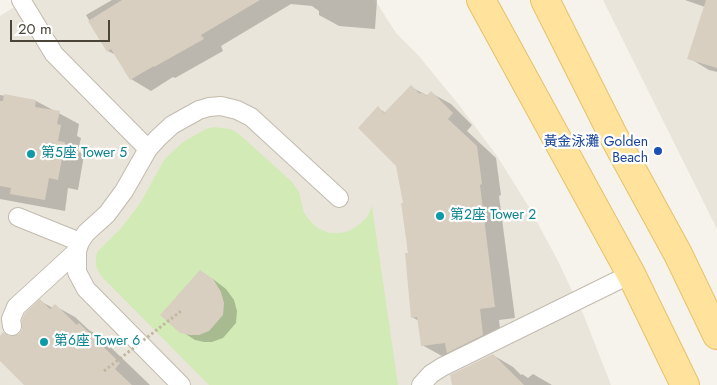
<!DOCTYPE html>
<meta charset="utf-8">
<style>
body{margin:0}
#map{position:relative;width:717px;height:385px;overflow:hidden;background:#f6f3ec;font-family:Jost,sans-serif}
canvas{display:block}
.scale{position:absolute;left:10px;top:20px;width:100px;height:22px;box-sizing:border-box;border:2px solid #4b4439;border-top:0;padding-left:6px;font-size:15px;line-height:18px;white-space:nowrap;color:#4b4439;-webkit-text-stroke:4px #fff;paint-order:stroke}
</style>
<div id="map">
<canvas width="717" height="385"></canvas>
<div class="scale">20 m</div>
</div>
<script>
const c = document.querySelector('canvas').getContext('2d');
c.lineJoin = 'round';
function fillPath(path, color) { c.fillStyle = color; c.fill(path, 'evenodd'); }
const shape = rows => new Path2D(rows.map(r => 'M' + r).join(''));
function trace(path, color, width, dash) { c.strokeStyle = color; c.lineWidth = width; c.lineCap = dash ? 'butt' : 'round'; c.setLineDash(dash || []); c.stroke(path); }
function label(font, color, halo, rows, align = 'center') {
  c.font = font + ' Jost,"Noto Sans TC",sans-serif'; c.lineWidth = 4.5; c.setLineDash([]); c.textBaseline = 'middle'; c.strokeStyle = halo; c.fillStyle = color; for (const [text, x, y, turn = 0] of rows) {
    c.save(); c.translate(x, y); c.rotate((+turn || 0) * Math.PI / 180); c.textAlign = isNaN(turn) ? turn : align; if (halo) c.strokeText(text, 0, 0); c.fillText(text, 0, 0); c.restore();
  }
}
fillPath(shape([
 [25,0,375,0,396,33,418,55,459,105,497,156,529,207,558,261,584,316,611,385,0,385,0,16],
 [603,0,717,0,717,229]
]), '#eae5da');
fillPath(shape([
 [213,127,230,129,239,134,292,182,299,192,304,213,311,222,319,229,330,233,341,233,351,230,360,224,368,216,372,206,398,385,209,385,101,276,96,266,96,256,98,251,122,227,141,202,164,160,183,142,206,129]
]), '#d2eab5');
fillPath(shape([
 [112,0,377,0,375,29,339,26,319,15,319,11,312,6,291,4,221,46,223,51,175,78,173,77,151,91,131,79,116,55,108,51,86,15],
 [685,0,717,0,717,72,709,70,689,58,705,7],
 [411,87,428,96,431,93,451,104,472,125,467,131,496,158,501,195,499,196,515,318,499,320,502,346,442,356,422,345,419,321,412,317,405,204,398,165,378,108,386,113],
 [0,95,36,101,79,124,77,136,81,138,78,151,84,155,78,190,68,188,65,211,0,199],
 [213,279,226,289,234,300,237,311,236,323,223,338,212,342,204,342,195,340,181,331],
 [40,301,53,308,55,306,75,317,89,330,99,336,150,385,26,385,0,359,0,337,20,335],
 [493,355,513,367,521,375,522,374,528,378,533,374,552,385,453,385]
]), '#0003');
fillPath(shape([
 [122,0,260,0,201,35,204,39,154,67,154,66,130,80,111,49,107,52,88,21],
 [706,0,717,0,717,68,687,59],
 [411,85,420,94,422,92,426,96,431,91,453,113,448,119,477,146,482,184,480,185,495,307,480,309,483,335,447,353,445,343,421,346,417,317,411,318,405,253,408,253,401,203,403,203,396,166,358,128,378,106,384,113],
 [4,94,36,100,35,107,60,111,57,124,61,125,58,141,65,142,58,180,49,178,45,200,10,194,11,188,0,186,0,101,3,101],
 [200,270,213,279,221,292,224,303,223,315,209,331,199,335,190,335,180,333,160,315],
 [40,299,50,309,55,304,77,325,79,323,120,363,115,369,132,385,24,385,0,361,0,336,3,332,9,336,14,336,19,334,22,329,22,320,25,313],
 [493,354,524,385,452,385,450,375]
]), '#d8cfc1');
const service = shape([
 [21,0,54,54,148,149],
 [18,217,80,242],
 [12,326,11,319,16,307,77,251],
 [181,385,86,289,77,272,77,251,80,242,86,233,107,214,124,191,148,149,158,138,172,125,199,110,209,107,221,106,237,110,251,117,339,198],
 [421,385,431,374,442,367,631,274]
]);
const primary = shape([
 [481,0,631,274,685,385],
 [545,0,614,137,678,254,717,335]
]);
trace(service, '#c2bbae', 20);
trace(primary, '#e6c16a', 30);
trace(service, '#fff', 18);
trace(primary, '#ffe39c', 28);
trace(shape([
 [104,371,181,311]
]), '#c4b79f', 3, [2.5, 2.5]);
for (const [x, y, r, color] of [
 [658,151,5,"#1a4fb4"],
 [31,154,5,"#0f9aa8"],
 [440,216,5,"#0f9aa8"],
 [44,342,5,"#0f9aa8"]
]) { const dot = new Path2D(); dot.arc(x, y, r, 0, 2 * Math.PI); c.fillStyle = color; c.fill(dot); trace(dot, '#fff', 2); }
label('14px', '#164399', '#fff', [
 ["黃金泳灘 Golden",648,143],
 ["Beach",648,159]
], 'right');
label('14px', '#0d838f', '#fff', [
 ["第5座 Tower 5",41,154],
 ["第2座 Tower 2",450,216],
 ["第6座 Tower 6",54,342]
], 'left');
</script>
